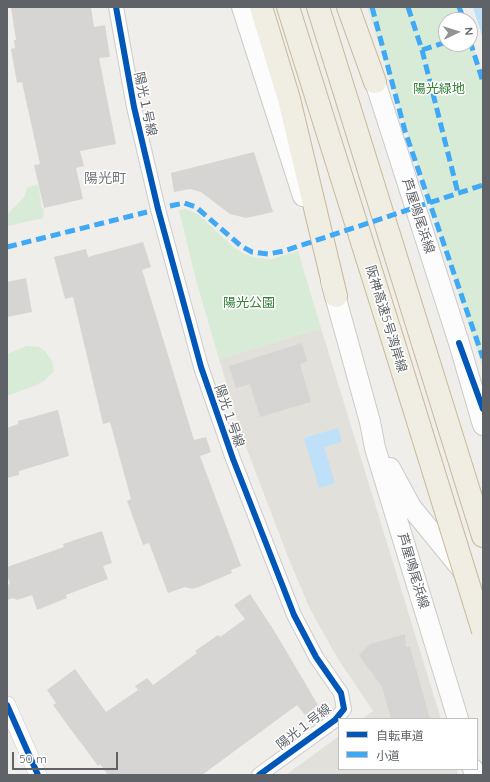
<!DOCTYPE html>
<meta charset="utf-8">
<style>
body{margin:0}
#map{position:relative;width:490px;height:782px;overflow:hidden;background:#efeeea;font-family:Quicksand,"Noto Sans JP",sans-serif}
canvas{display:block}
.frame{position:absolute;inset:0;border:8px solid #5f6368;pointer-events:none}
.legend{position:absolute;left:338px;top:718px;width:140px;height:52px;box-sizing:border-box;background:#fff;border:1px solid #bfc1c3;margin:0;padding:5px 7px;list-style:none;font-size:12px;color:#5f6368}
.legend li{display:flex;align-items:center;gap:8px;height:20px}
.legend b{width:20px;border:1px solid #bfc1c3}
.north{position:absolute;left:438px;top:12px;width:40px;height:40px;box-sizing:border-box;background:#fff;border:1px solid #bfc1c3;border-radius:50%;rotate:86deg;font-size:11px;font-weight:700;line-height:16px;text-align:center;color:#5f6368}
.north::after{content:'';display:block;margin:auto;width:14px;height:18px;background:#919496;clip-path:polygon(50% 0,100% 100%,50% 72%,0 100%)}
.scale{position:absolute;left:12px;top:752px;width:106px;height:18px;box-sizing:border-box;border:2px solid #5f6368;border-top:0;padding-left:5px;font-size:12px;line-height:14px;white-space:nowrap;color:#5f6368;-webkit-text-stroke:3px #fff;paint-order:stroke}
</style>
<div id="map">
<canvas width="490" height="782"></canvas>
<div class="frame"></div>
<ul class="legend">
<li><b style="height:5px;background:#0057b8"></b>自転車道</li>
<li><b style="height:5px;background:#3fa9f5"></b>小道</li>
</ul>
<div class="north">N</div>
<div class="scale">50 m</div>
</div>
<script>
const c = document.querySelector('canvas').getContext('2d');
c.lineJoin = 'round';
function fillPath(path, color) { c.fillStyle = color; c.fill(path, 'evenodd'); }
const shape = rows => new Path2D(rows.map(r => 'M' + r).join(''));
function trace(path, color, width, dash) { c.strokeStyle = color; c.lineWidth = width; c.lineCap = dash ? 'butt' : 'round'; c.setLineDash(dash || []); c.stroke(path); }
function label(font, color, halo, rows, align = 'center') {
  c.font = font + ' Quicksand,"Noto Sans JP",sans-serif'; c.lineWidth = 3; c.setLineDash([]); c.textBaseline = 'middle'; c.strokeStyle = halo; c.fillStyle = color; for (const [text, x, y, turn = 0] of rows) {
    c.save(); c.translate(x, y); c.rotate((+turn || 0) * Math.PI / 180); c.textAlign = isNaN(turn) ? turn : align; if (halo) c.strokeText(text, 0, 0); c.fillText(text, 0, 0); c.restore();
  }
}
fillPath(shape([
 [321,328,441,719,362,719,373,711,338,659,310,609,288,557,243,439,219,359],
 [339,736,339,769,457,769,458,775,286,775]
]), '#e2e0da');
fillPath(shape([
 [367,7,461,7,465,20,446,20,446,44,470,44,470,35,483,75,483,369],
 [38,184,42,208,44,209,43,218,7,226,7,215,24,197,27,188],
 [185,209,198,214,233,247,244,254,256,258,272,259,298,251,321,328,219,359,196,280,179,210],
 [27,346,39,347,45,351,52,361,54,371,44,381,34,386,7,396,7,354]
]), '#d8ebd6');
fillPath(shape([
 [473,7,483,7,483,39],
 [338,428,342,442,324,447,335,483,319,488,304,438]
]), '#bfe0f9');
fillPath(shape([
 [11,7,91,7,94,27,105,25,110,57,99,58,116,144,80,151,84,166,76,168,83,199,44,208,34,165,40,164,22,82,17,83,11,49,15,48,14,40,16,40],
 [254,152,273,212,246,218,230,214,201,192,190,189,174,192,171,173],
 [143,242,151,267,142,270,194,440,206,437,211,452,200,456,241,566,231,570,232,573,199,587,192,589,185,587,168,593,149,543,143,545,127,501,131,499,110,422,103,424,73,297,65,299,54,257,86,249,88,257],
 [26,278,32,312,7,317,7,282],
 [302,343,307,361,300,364,311,402,260,417,250,384,236,388,229,366],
 [58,410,69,456,19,471,19,475,7,478,7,428,18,424,18,421],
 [102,531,112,563,103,566,108,579,66,595,67,598,37,610,32,595,17,600,13,598,7,600,7,585,10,584,7,575,7,567,64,547,63,544],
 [250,594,275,632,318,705,305,715,297,705,202,775,108,775,100,764,98,766,69,727,53,705,56,703,47,690,75,669,106,712,138,690,135,686,147,678,153,685,197,653,195,651,218,635,220,637,245,619,234,605],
 [405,634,406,647,410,647,430,719,391,719,382,687,359,655,370,644]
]), '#d6d5d3');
const minor = shape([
 [116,7,134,107,158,209,201,367,233,459,294,615,316,657,341,693,344,709,335,720,259,775]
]);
const tertiary = shape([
 [7,705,38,775]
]);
const secondary = shape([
 [242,7,303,196],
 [370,66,459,343,483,425],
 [331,281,370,422,375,448,458,719],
 [390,468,411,507,464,572],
 [473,769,475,775]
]);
const motorway = shape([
 [261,7,289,99,336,296],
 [288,7,390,331],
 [318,7,483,536],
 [348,7,375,82]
]);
trace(minor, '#cbcccc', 16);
trace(tertiary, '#cbcccc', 18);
trace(secondary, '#cacacb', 22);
trace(motorway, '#c8b996', 24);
trace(minor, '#fdfcfc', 14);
trace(tertiary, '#fdfcfc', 17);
trace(secondary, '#fdfcfc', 20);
trace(motorway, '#f0ede3', 22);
const motorwayBridge = shape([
 [390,331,483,631]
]);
trace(motorwayBridge, '#c8b996', 24, []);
trace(motorwayBridge, '#f0ede3', 22);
trace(shape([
 [372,7,405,131,483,358],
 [408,7,422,50,458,193],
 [459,7,464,20],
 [470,41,483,82],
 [422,50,446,42],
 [170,206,184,203,196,207,241,246,252,252,268,254,284,251,483,185],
 [7,247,147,212]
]), '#3fa9f5', 5, [10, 5]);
trace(shape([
 [116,7,134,107,158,209,201,367,233,459,294,615,316,657,341,693,344,709,335,720,259,775],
 [459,343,483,409],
 [7,705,38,775]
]), '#0057b8', 6);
label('13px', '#348238', '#fff', [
 ["陽光緑地",439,89],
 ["陽光公園",249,303]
]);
label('13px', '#5f6368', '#fff', [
 ["陽光１号線",145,104,78],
 ["芦屋鳴尾浜線",418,216,72],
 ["阪神高速5号湾岸線",386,319,73],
 ["陽光１号線",229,416,71],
 ["芦屋鳴尾浜線",413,571,73],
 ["陽光１号線",304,727,-38]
]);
label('14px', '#70757a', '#fff', [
 ["陽光町",105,179]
]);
</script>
